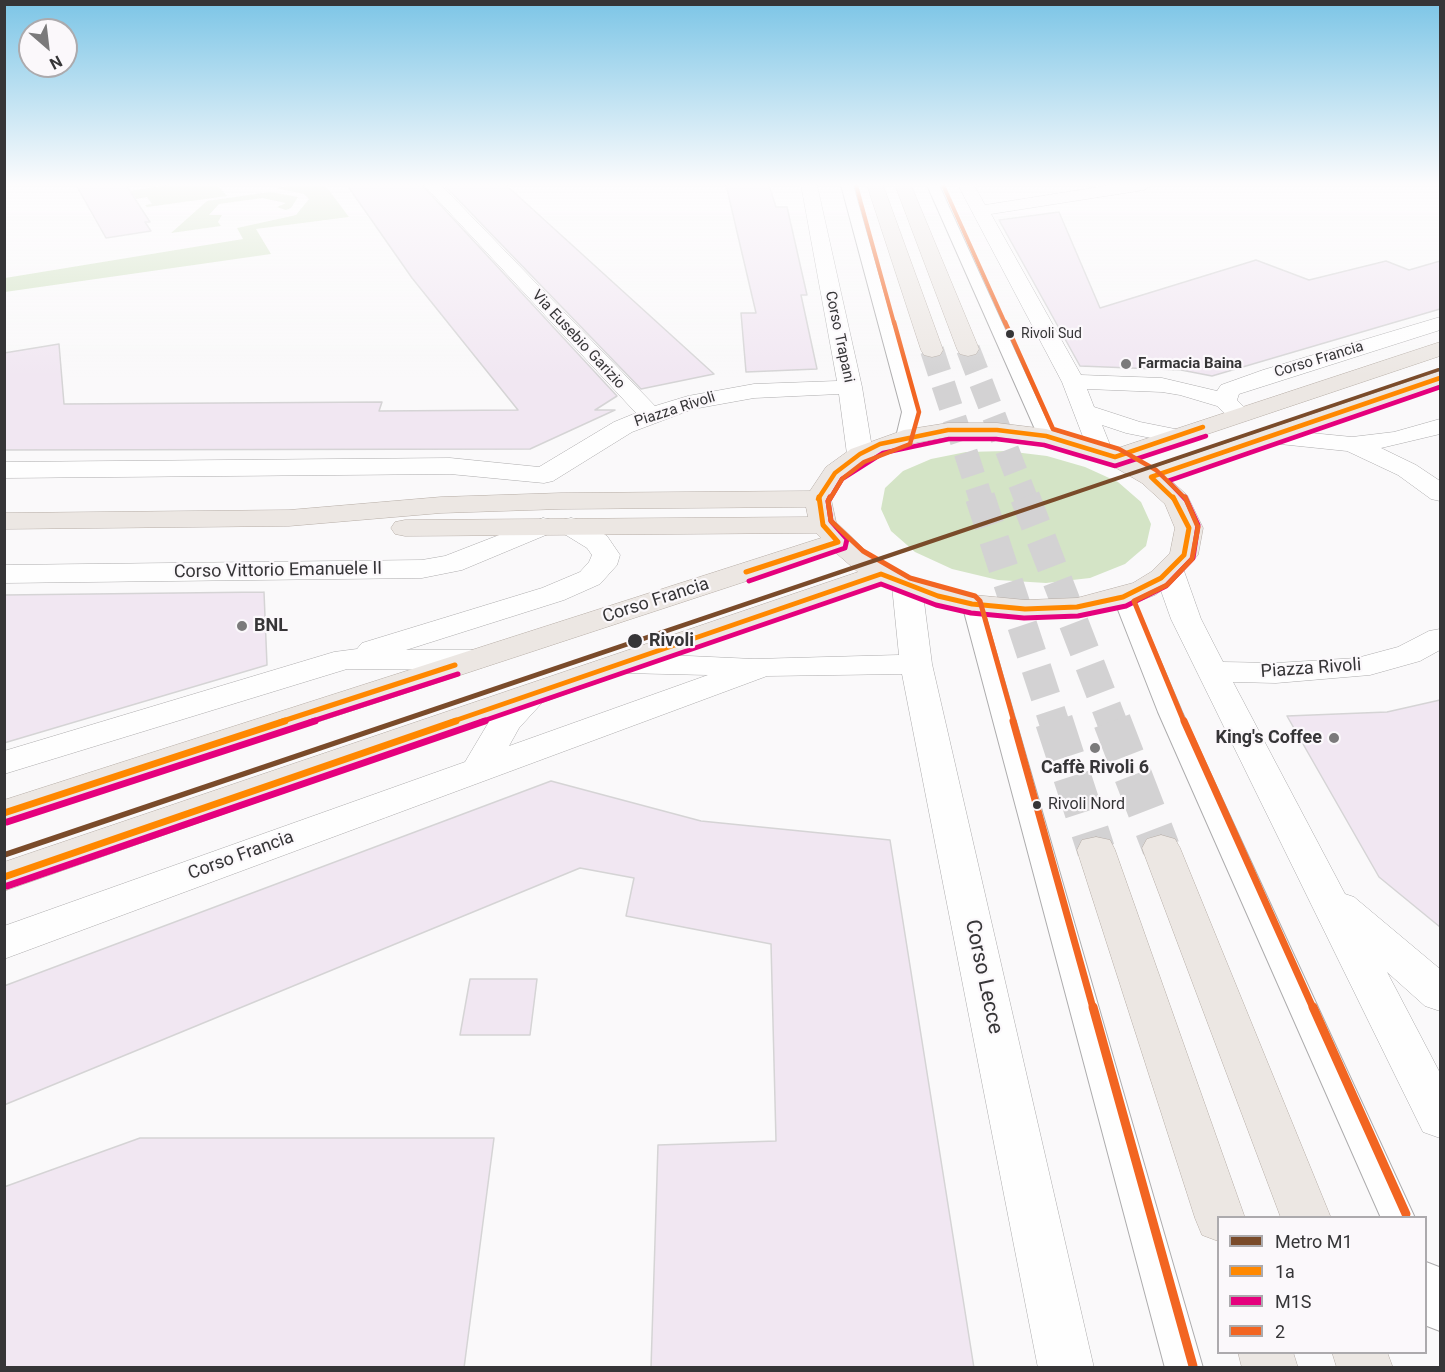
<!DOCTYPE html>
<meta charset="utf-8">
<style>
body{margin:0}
#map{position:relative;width:1445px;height:1372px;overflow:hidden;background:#faf9fa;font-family:Roboto,sans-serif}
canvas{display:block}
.frame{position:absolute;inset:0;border:6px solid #363537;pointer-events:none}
.legend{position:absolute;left:1217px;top:1216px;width:210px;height:138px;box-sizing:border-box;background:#fbf8fb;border:2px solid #acaaad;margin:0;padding:8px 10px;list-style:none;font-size:18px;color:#363537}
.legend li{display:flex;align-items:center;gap:12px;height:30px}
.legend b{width:30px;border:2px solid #acaaad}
.north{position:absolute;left:18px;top:18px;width:60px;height:60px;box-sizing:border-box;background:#fbf8fb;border:2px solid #acaaad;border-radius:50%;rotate:152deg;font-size:16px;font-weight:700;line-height:24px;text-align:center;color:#363537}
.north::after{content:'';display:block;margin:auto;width:21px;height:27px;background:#7b7a7b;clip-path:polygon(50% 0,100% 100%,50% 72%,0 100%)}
</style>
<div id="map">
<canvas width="1445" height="1372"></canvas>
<div class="frame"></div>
<ul class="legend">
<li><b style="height:8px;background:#7a4b2a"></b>Metro M1</li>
<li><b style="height:8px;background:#f80"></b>1a</li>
<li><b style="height:8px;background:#e5007d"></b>M1S</li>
<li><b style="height:8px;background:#f26522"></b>2</li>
</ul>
<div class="north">N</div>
</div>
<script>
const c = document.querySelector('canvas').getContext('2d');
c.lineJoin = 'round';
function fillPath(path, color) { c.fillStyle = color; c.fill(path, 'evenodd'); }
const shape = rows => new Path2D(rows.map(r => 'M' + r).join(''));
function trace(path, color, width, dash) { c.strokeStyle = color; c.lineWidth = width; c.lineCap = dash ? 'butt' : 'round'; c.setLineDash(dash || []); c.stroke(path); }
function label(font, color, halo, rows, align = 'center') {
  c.font = font + ' Roboto,sans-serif'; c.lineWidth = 4.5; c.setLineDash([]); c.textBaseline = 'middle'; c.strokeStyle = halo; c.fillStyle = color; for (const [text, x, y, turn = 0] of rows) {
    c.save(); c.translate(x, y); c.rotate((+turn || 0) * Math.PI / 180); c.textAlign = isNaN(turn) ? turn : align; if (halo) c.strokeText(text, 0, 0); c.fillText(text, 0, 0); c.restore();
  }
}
fillPath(shape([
 [168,185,217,185,227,196,147,207,145,205,152,204,147,197,136,199,130,191],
 [293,185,325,185,349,217,256,229,271,254,5,292,5,278,243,239,237,228,296,215,309,199,304,194,276,188],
 [270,192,298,197,291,208,286,210,277,207,286,203,262,198,219,204,209,215,222,215,218,222,221,226,171,233,207,201],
 [1006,451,1047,456,1085,467,1118,482,1141,502,1151,524,1146,546,1125,564,1090,578,1046,583,998,580,952,569,915,552,891,531,881,509,885,488,903,471,931,459,966,452]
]), '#d4e4c6');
const building = shape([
 [76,185,126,185,150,222,145,222,151,231,106,238,76,185],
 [347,185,422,185,617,396,595,410,615,410,530,449,4,450,4,353,59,344,64,404,382,402,379,411,518,410,412,278,347,185],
 [444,185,506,185,714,374,641,389,444,185],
 [726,185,769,185,776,207,787,207,807,295,801,295,817,369,746,372,741,313,756,313,726,185],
 [1059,212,1100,308,1256,260,1309,280,1386,261,1409,270,1440,261,1440,309,1212,376,1181,370,1080,366,999,220,1059,212],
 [264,592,267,665,4,743,4,595,264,592],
 [1440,700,1440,927,1379,877,1287,716,1387,712,1440,700],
 [551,781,701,821,890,840,974,1368,651,1368,658,1145,776,1141,771,944,626,916,634,878,580,868,4,1105,4,986,551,781],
 [470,979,537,979,530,1035,460,1035,470,979],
 [140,1138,494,1138,464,1368,4,1368,4,1187,140,1138]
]);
fillPath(building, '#f1e7f2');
trace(building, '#d5d4d5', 1.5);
trace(shape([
 [968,349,1026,499],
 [932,350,981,499]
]), '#d3d2d3', 24, [24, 12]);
trace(shape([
 [980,497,1054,722],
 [1025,497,1112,722]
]), '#d3d2d3', 30, [30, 15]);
trace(shape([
 [1054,721,1096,850],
 [1112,721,1161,848]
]), '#d3d2d3', 38, [38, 20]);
const lane = shape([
 [841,185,853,185,918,412,910,441,904,442,896,437,902,412,841,185],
 [927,185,939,185,1054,436,1052,440,1040,440,1038,436,927,185],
 [1123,591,1130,593,1133,597,1182,712,1415,1218,1381,1218,1158,712,1113,597,1116,593,1123,591],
 [972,598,979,600,982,604,1203,1368,1165,1368,962,604,965,600,972,598],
 [1426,1262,1439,1267,1440,1271,1440,1331,1427,1326,1426,1322,1426,1262]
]);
const street = shape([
 [424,185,441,185,655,406,688,396,754,384,837,381,801,185,817,185,862,387,873,454,869,459,860,462,851,459,847,454,839,394,754,398,693,409,632,432,553,481,544,483,450,474,4,478,4,462,450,458,539,467,614,422,636,413,424,185],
 [958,185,974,185,985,205,1111,185,1152,185,1144,190,991,214,1081,375,1162,378,1217,391,1221,385,1263,370,1440,317,1440,330,1239,394,1237,400,1252,415,1248,420,1240,422,1232,420,1217,406,1180,395,1162,392,1087,389,1094,407,1140,422,1185,431,1188,436,1185,441,1176,443,1126,433,1102,425,1112,450,1108,455,1099,458,1090,455,1062,382,958,185],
 [1440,419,1440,434,1381,448,1416,465,1440,481,1440,501,1431,499,1398,475,1347,451,1270,443,1261,441,1258,436,1261,431,1270,429,1352,437,1394,432,1440,419],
 [543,518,553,520,557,526,553,532,462,570,422,578,4,583,4,565,422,560,445,556,543,518],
 [571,518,581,520,607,536,620,555,617,565,600,584,564,600,406,650,473,650,484,653,489,660,484,667,473,670,347,669,4,774,4,751,334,652,357,649,362,643,542,588,580,572,589,562,592,555,587,548,561,532,557,526,561,520,571,518],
 [1169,562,1179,565,1184,571,1201,619,1223,662,1276,663,1357,658,1398,647,1429,631,1440,629,1440,650,1420,661,1370,675,1276,683,1233,682,1345,894,1354,897,1440,969,1440,1011,1425,1006,1387,972,1440,1073,1440,1138,1423,1132,1171,619,1154,571,1159,565,1169,562],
 [907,577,917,580,922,586,932,664,1094,1368,1038,1368,902,674,767,676,4,959,4,926,465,762,493,715,521,687,533,684,545,687,550,694,519,728,509,746,708,675,623,673,612,670,607,663,612,656,623,653,754,659,899,655,892,586,897,580,907,577]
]);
const primary = shape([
 [867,185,883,185,943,350,940,355,932,357,924,355,921,350,867,185],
 [895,185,911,185,979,349,976,354,968,356,960,354,957,349,895,185],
 [1440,342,1440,356,1136,458,1153,468,1440,371,1440,385,1169,479,1187,495,1203,528,1198,555,1171,584,1155,595,1134,603,1077,616,1025,618,972,613,897,592,880,584,4,891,4,862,858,572,835,552,4,825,4,800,821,538,816,533,405,536,395,534,391,528,395,522,405,520,808,517,806,507,561,509,441,513,289,526,4,529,4,513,289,510,441,497,561,493,810,491,826,467,851,449,904,430,948,423,997,423,1046,429,1115,449,1440,342],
 [948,437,997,437,1043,443,1106,462,1142,483,1165,504,1175,528,1170,553,1151,572,1133,583,1077,598,1025,600,974,595,917,580,891,568,867,552,836,522,831,499,845,478,869,459,909,444,948,437],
 [1161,835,1175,839,1180,848,1331,1218,1281,1218,1142,848,1147,839,1161,835],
 [1096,837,1110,840,1115,850,1245,1218,1218,1218,1218,1241,1202,1235,1195,1218,1077,850,1082,840,1096,837],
 [1238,1352,1293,1352,1298,1368,1242,1368,1238,1352],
 [1332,1352,1387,1352,1393,1368,1337,1368,1332,1352]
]);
trace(lane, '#adacad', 2);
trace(street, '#adacad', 1);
trace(primary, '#b6ada6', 1);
fillPath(lane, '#fefefe');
fillPath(street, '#fefefe');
fillPath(primary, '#ece7e3');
trace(shape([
 [818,499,835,473,860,454,880,444,948,430,997,430,1046,436,1115,457,1203,427],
 [1174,499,1151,477,1440,378]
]), '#f80', 4.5);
trace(shape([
 [746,572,838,542,823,525,819,497],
 [280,722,455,665],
 [451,722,881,574,938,596,972,604,1025,609,1077,607,1123,597,1161,578,1184,555,1189,528,1173,497]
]), '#f80', 5);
trace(shape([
 [4,813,285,721],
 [4,877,456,721]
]), '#f80', 7);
trace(shape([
 [830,499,842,479,883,453,949,439,996,439,1044,445,1115,466,1206,436],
 [1185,499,1168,481,1440,387]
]), '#e5007d', 4.5);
trace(shape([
 [749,581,845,548,847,539,831,521,828,501,830,497],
 [310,722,458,674],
 [480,722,881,584,936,605,971,613,1024,618,1078,616,1126,606,1166,586,1193,558,1198,525,1185,497]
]), '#e5007d', 5);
trace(shape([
 [7,822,315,721],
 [7,886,485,721]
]), '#e5007d', 7);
trace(shape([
 [856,185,894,323],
 [943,185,1005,323]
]), '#f26522', 4);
trace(shape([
 [1005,322,1053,429,1119,449,1156,470,1186,499],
 [830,499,842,479,864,462,910,444,919,412,894,322]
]), '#f26522', 4.5);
trace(shape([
 [830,497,828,501,831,521,863,551,910,578,975,596,980,601,1014,722],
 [1184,722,1134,601,1167,585,1192,559,1198,527,1185,497]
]), '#f26522', 5);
trace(shape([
 [1013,721,1093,1008],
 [1184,721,1313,1008]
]), '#f26522', 7);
trace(shape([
 [1093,1007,1193,1366],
 [1313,1007,1406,1214]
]), '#f26522', 9);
fillPath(shape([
 [1438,368,1440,368,1440,371,4,858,4,852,1438,368]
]), '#7a4b2a');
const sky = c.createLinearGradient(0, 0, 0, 377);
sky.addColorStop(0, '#7cc5e6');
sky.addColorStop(0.49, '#fdfcfd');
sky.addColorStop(1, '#fdfcfd00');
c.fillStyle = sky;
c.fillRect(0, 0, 1445, 377);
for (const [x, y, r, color] of [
 [1010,334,5,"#363537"],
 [1126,364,6,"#7b7a7b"],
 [242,626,6,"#7b7a7b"],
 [635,641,8,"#363537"],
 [1334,738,6,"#7b7a7b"],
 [1095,748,6,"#7b7a7b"],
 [1037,805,5,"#363537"]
]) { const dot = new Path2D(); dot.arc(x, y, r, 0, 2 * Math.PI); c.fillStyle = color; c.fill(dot); trace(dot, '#fbf8fb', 2); }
label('14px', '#363537', '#fbf8fb', [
 ["Rivoli Sud",1021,334]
], 'left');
label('15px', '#363537', '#fbf8fb', [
 ["Corso Trapani",839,337,78],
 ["Via Eusebio Garizio",578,340,47],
 ["Corso Francia",1319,360,-17],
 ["Piazza Rivoli",675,410,-18]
]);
label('bold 15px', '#363537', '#fbf8fb', [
 ["Farmacia Baina",1138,364]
], 'left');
label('16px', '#363537', '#fbf8fb', [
 ["Rivoli Nord",1048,805]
], 'left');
label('18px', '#363537', '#fbf8fb', [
 ["Corso Vittorio Emanuele II",278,571,-1],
 ["Corso Francia",656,601,-18],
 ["Piazza Rivoli",1311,669,-4],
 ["Corso Francia",241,856,-20]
]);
label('bold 18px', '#363537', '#fbf8fb', [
 ["BNL",254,626],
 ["King's Coffee",1322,738,"right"],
 ["Caffè Rivoli 6",1095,768,"center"]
], 'left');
label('bold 18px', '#363537', '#fbf8fb', [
 ["Rivoli",649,641]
], 'left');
label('21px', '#363537', '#fbf8fb', [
 ["Corso Lecce",983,977,78]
]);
</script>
